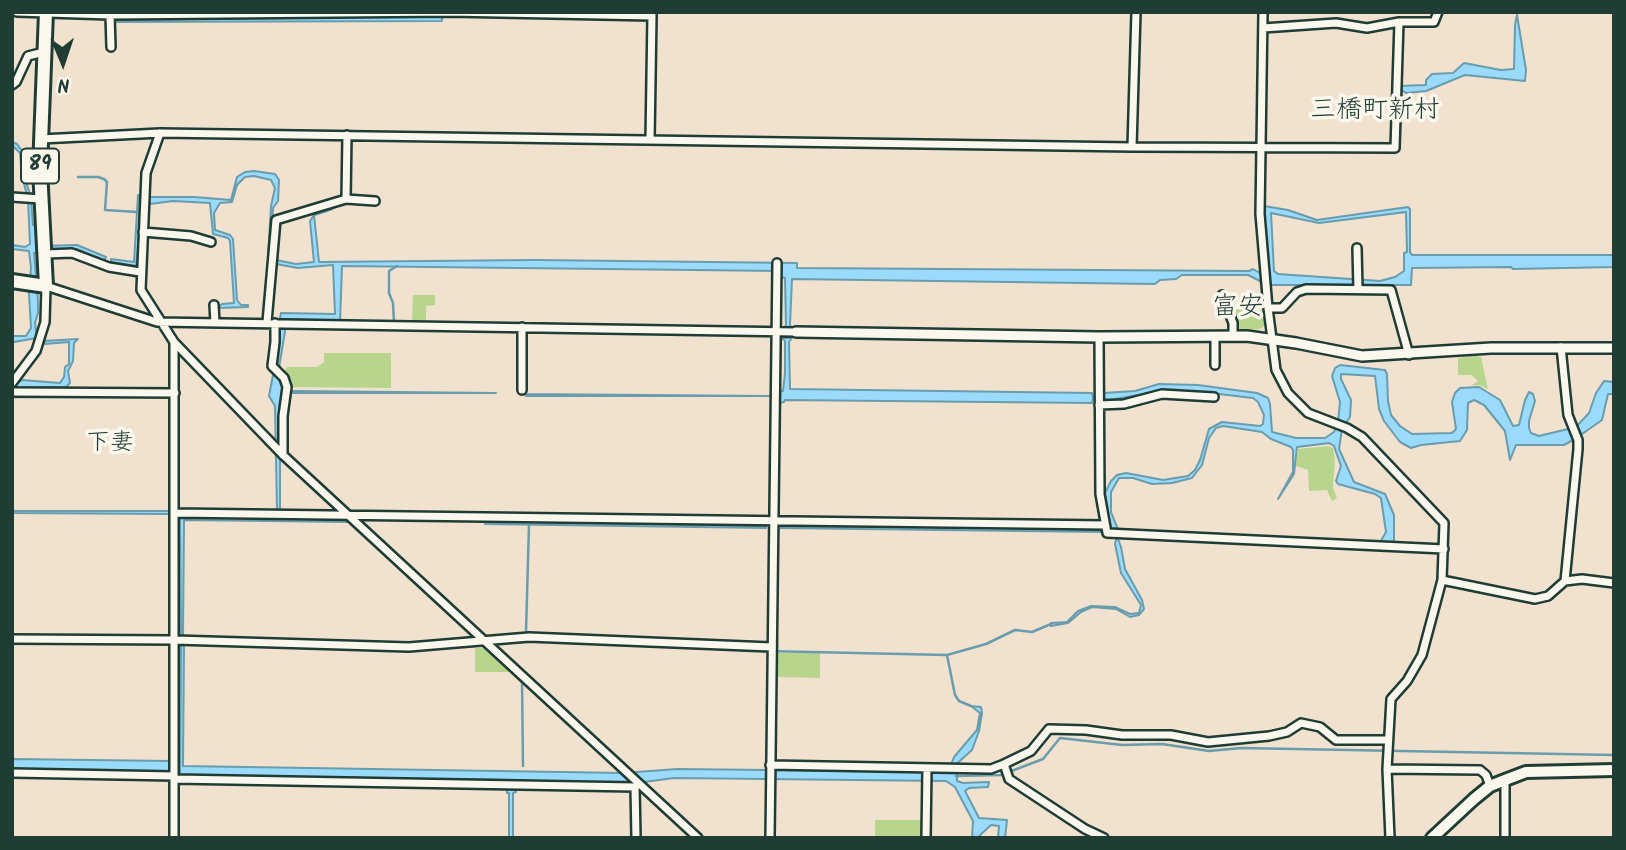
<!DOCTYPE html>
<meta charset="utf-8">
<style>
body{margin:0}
#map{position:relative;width:1626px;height:850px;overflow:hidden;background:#f1e2cf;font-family:Kalam,sans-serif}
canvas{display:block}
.frame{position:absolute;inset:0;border:14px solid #1f3d34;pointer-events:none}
.north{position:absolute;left:28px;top:28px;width:70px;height:70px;-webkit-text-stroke:5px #fbf7ec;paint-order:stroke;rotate:178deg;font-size:19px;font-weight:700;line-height:28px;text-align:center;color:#1f3d34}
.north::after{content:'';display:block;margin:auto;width:24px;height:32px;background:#1f3d34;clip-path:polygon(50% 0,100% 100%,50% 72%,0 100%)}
</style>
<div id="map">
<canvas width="1626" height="850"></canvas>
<div class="frame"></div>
<div class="north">N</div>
</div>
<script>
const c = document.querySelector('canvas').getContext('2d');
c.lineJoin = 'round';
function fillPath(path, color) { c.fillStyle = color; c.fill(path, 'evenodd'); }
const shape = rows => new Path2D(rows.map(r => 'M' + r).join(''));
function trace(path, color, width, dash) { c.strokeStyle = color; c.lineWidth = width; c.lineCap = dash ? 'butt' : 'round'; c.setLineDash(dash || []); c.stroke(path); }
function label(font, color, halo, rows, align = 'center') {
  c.font = font + ' Kalam,"Klee One",sans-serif'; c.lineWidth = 7; c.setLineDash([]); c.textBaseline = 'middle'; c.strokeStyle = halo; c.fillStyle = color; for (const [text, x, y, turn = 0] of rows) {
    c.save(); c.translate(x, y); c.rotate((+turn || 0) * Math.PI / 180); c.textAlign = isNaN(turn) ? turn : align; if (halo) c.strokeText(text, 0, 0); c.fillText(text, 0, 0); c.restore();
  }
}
fillPath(shape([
 [413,295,435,295,435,305,426,306,426,323,412,323],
 [1231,309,1265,311,1266,325,1260,329,1234,331],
 [324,353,391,353,391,388,291,387,284,372,287,367,317,367,324,362],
 [1476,356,1481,357,1488,389,1479,385,1471,386,1478,381,1472,375,1458,375,1458,358],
 [1328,446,1333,448,1335,460,1333,488,1337,498,1332,501,1327,490,1309,491,1308,470,1296,466,1298,449],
 [475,648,488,648,512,672,475,672],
 [776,653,820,653,820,678,776,677],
 [875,820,923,820,923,838,875,838]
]), '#b8d58d');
const water = shape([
 [1517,15,1526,70,1525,81,1465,75,1426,91,1406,93,1400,89,1399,86,1426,85,1426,80,1432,74,1453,73,1464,63,1501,70,1514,69,1515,25,1517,15],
 [439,16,442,17,442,21,113,22,114,20,439,16],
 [12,142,17,144,23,152,25,177,31,199,33,225,35,225,39,246,77,245,106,257,104,261,77,249,34,253,38,301,38,313,35,323,37,338,14,342,12,341,12,336,26,336,31,328,29,294,31,268,29,251,12,249,12,245,25,247,30,244,28,199,22,176,20,153,12,145,12,142],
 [254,171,275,174,279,180,278,201,273,208,270,256,268,256,271,206,275,188,271,180,254,176,245,177,237,185,232,202,220,203,214,213,215,230,230,235,233,239,237,300,241,305,248,305,248,307,217,308,222,304,234,303,230,241,228,238,213,234,210,203,173,201,142,205,136,266,111,262,111,259,134,262,138,195,149,197,194,197,231,200,237,177,245,172,254,171],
 [1264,206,1288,210,1317,220,1408,207,1410,209,1410,252,1412,255,1614,255,1614,267,1513,269,1511,267,1412,268,1411,285,1271,285,1267,281,1260,281,1248,275,1182,275,1176,279,1160,280,1155,284,792,279,790,325,792,328,784,328,786,325,785,278,781,277,781,271,342,266,340,322,287,319,279,368,277,367,278,328,281,313,335,314,333,265,298,268,276,264,276,260,296,264,314,262,310,221,314,215,319,262,535,260,797,263,797,268,1249,271,1253,269,1258,272,1266,271,1264,206],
 [1406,212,1407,252,1404,253,1404,271,1395,277,1380,281,1278,274,1274,271,1271,213,1319,223,1406,212],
 [782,338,792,338,789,342,790,389,1092,393,1093,399,1092,403,785,400,784,402,780,403,780,391,783,391,785,373,785,341,782,338],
 [78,339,74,343,73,361,68,371,70,383,66,387,17,387,16,384,22,380,60,383,64,377,65,367,69,364,69,342,45,344,44,341,78,339],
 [1340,365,1385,370,1387,374,1388,401,1391,415,1400,426,1412,434,1452,433,1456,429,1452,402,1455,393,1460,388,1479,387,1500,400,1513,426,1519,425,1525,400,1529,392,1533,394,1535,401,1529,421,1529,428,1531,433,1539,436,1576,427,1589,413,1596,393,1604,381,1614,382,1614,394,1608,394,1602,420,1575,439,1564,445,1516,445,1510,460,1505,431,1484,405,1474,400,1468,403,1467,430,1460,441,1421,445,1411,448,1400,442,1384,421,1379,409,1375,376,1341,374,1341,379,1351,400,1350,417,1342,429,1339,449,1354,482,1385,494,1394,515,1394,543,1379,544,1386,532,1381,498,1375,494,1338,484,1336,481,1341,466,1334,446,1329,443,1297,447,1294,474,1278,499,1293,472,1293,450,1291,447,1271,439,1262,432,1223,426,1216,428,1209,438,1202,465,1192,478,1172,483,1152,484,1133,478,1119,478,1111,492,1111,512,1119,532,1110,531,1105,493,1111,481,1117,475,1126,473,1163,480,1188,476,1195,470,1200,460,1209,429,1222,422,1260,426,1263,424,1264,415,1258,402,1253,398,1202,392,1162,391,1109,400,1103,399,1103,393,1135,391,1159,384,1198,385,1257,393,1268,398,1270,404,1272,432,1296,438,1325,438,1334,432,1338,422,1340,402,1332,376,1335,368,1340,365],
 [273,375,276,375,284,384,285,391,280,414,280,510,277,510,275,406,269,396,273,375],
 [293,391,496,393,293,393,293,391],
 [525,394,769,396,526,396,525,394],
 [12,511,169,511,169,514,12,513,12,511],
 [279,517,348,520,348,522,184,520,183,636,181,636,180,518,279,517],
 [484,521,766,526,766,528,485,524,484,521],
 [779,526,1021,528,1102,530,1102,532,779,528,779,526],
 [1117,536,1121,547,1125,569,1142,600,1144,609,1139,615,1130,617,1116,609,1092,607,1081,612,1068,623,1051,626,1051,623,1067,622,1078,611,1091,606,1115,607,1130,614,1139,613,1141,605,1121,573,1115,544,1117,536],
 [181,643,184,644,183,766,623,773,677,769,948,772,954,757,977,730,980,713,971,706,981,707,982,713,979,731,972,750,953,767,957,771,957,781,963,783,989,782,988,787,969,788,965,791,979,818,1007,820,1005,838,998,838,999,826,991,825,977,838,972,838,973,821,955,787,946,781,674,778,629,784,513,780,512,787,515,788,516,792,513,793,513,838,509,838,509,793,507,793,507,787,511,787,510,780,180,776,181,643],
 [12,759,169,761,169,771,12,771,12,759]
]);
fillPath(water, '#9adbfc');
trace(water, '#699cac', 2);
trace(shape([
 [78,177,98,177,104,179,107,182,105,210,137,212],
 [314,215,332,209],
 [394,322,393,303,389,293,389,271,397,266],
 [12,397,166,396],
 [526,632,529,525],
 [12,643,170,644],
 [184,644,405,651,535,641,765,651,947,655,986,644,1015,630,1032,632,1051,624],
 [947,655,955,695,959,701,971,706],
 [522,681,523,766],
 [956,776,1001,775,1043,759,1060,738,1122,745,1162,744,1209,751,1241,748,1614,755]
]), '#699cac', 2.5);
const minor = shape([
 [17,12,110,15,450,12,652,16],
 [1263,12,1260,214,1268,308,1276,370,1288,393,1308,413,1347,428,1362,437,1444,523,1442,580,1422,655,1407,681,1391,699,1387,769],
 [110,15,111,47],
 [1263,28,1336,23,1367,28,1399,22,1434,22,1438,12],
 [12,85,16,82,28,56,44,52],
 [160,133,146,173,141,290,174,342,283,455,698,838],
 [41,139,160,133,1132,147,1395,148,1399,22],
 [650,140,652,15],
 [1132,147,1136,12],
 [12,197,41,199],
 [346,199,375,201],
 [143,232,191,236,211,242],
 [1357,248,1358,289],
 [46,254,72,253,109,267,140,272],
 [1222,295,1233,323,1233,336],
 [214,305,215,323],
 [1268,308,1282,308,1297,292,1306,289,1391,290,1409,355],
 [267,322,276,220,346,199,347,135],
 [275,323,275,342,272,366,284,378,287,387,283,416,283,455],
 [522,327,522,390],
 [1215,336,1215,365],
 [1099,337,1100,494,1107,533,1444,549],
 [1561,347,1568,415,1578,440,1578,449,1565,581],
 [12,383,36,351,45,322,46,286,157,322,796,332],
 [12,392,175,393],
 [1099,405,1124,404,1162,394,1214,397],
 [175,513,1104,525],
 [1442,580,1535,599,1548,596,1565,581,1582,579,1614,583],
 [12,639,175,640,409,647,529,637,771,647],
 [770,765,991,769,1004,764],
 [12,773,174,776],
 [174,779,635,787],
 [1505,780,1505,838],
 [174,838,174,343],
 [636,838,635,787,639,784],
 [770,838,777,263],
 [926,838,927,768],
 [1104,838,1085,829,1009,779,1004,764,1031,751,1049,729,1086,730,1122,735,1171,735,1208,742,1269,736,1287,732,1301,723,1320,727,1336,740,1387,740],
 [1390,838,1387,769,1480,770,1486,775,1490,786]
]);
const tertiary = shape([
 [796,332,1099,337,1247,336,1296,343,1362,356,1491,348,1614,348]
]);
const secondary = shape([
 [1432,838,1474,799,1490,786,1505,780,1526,772,1614,770]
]);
const primary = shape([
 [12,281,46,286,40,169,46,12]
]);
trace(minor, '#1f3d34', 12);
trace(tertiary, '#1f3d34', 14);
trace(secondary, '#1f3d34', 16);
trace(primary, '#1f3d34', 18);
trace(minor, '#fbf7ec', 7);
trace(tertiary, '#fbf7ec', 9);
trace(secondary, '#fbf7ec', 10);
trace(primary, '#fbf7ec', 12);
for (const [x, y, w] of [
 [40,166,38]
]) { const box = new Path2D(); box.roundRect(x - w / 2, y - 17.5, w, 35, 5); c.fillStyle = '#fbf7ec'; c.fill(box); trace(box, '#1f3d34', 2); }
label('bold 21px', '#1f3d34', null, [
 ["89",40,166]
]);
label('24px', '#1f3d34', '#fbf7ec', [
 ["下妻",110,445]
]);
label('26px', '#1f3d34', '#fbf7ec', [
 ["三橋町新村",1375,113],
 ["富安",1238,310]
]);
</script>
